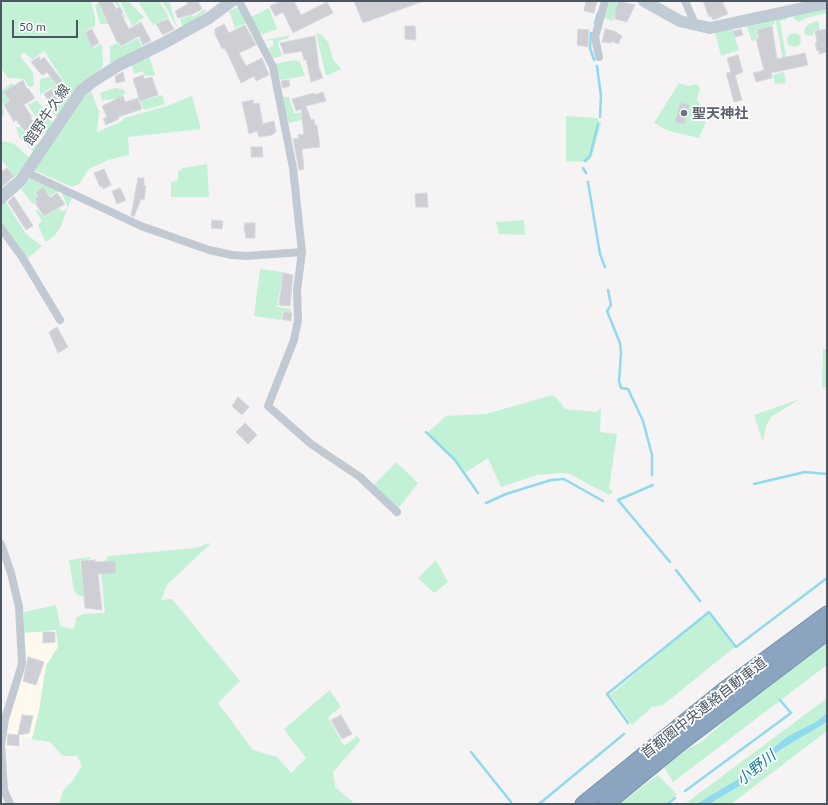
<!DOCTYPE html>
<meta charset="utf-8">
<style>
body{margin:0}
#map{position:relative;width:828px;height:805px;overflow:hidden;background:#f5f3f3;font-family:Lato,sans-serif}
canvas{display:block}
.frame{position:absolute;inset:0;border:2px solid #4a5661;pointer-events:none}
.scale{position:absolute;left:12px;top:20px;width:66px;height:18px;box-sizing:border-box;border:2px solid #4a5661;border-top:0;padding-left:5px;font-size:12px;line-height:14px;white-space:nowrap;color:#4a5661;-webkit-text-stroke:3px #fff;paint-order:stroke}
</style>
<div id="map">
<canvas width="828" height="805"></canvas>
<div class="frame"></div>
<div class="scale">50 m</div>
</div>
<script>
const c = document.querySelector('canvas').getContext('2d');
c.lineJoin = 'round';
function fillPath(path, color) { c.fillStyle = color; c.fill(path, 'evenodd'); }
const shape = rows => new Path2D(rows.map(r => 'M' + r).join(''));
function trace(path, color, width, dash) { c.strokeStyle = color; c.lineWidth = width; c.lineCap = dash ? 'butt' : 'round'; c.setLineDash(dash || []); c.stroke(path); }
function label(font, color, halo, rows, align = 'center') {
  c.font = font + ' Lato,"Noto Sans JP",sans-serif'; c.lineWidth = 3.5; c.setLineDash([]); c.textBaseline = 'middle'; c.strokeStyle = halo; c.fillStyle = color; for (const [text, x, y, turn = 0] of rows) {
    c.save(); c.translate(x, y); c.rotate((+turn || 0) * Math.PI / 180); c.textAlign = isNaN(turn) ? turn : align; if (halo) c.strokeText(text, 0, 0); c.fillText(text, 0, 0); c.restore();
  }
}
fillPath(shape([
 [56,630,58,647,46,666,39,711,32,739,22,737,22,746,6,749,4,746,7,723,25,664,24,633]
]), '#fdf9ef');
fillPath(shape([
 [1,1,91,1,95,17,95,26,84,31,93,48,102,44,103,67,82,82,72,94,44,51,32,60,24,52,20,56,33,72,34,86,29,87,24,79,8,78,1,68],
 [104,1,118,1,120,6,118,7,114,1,100,8,107,21,117,18,124,14,126,17,108,24,100,24,95,5],
 [120,1,128,1,144,17,132,26],
 [143,1,159,1,169,17,153,25,139,3],
 [162,1,169,1,178,30,178,29],
 [609,1,619,1,613,21,604,18],
 [239,7,247,23,235,28,229,11],
 [269,8,277,29,263,34,259,33,251,17],
 [827,8,827,13,806,18,799,22,794,19,793,14],
 [205,9,206,12,183,27,180,19,192,15,193,17],
 [787,15,787,19,780,21,788,68,785,69,775,18],
 [774,18,775,24,756,30,758,37,752,42,747,27,748,24],
 [815,21,819,22,819,30,814,30,813,36,806,35,804,32,806,26],
 [732,28,739,50,721,56,715,32],
 '787 40a7 7 0 1 1 14 0a7 7 0 1 1-14 0Z',
 [316,33,321,34,328,42,333,59,341,69,326,76],
 [291,35,286,39,278,41,279,48,283,56,273,58,269,48,273,46,273,40,265,41,265,40],
 [138,38,143,48,110,63,110,46,118,43,121,47],
 [149,55,155,75,145,76,143,71,134,74,132,64],
 [294,60,300,62,305,76,280,80,275,64],
 [784,72,786,83,775,84,773,75],
 [53,76,58,86,63,83,71,95,58,118,45,106,48,103,51,105,59,99,52,87,40,95,40,79],
 [12,83,21,94,2,105,5,114,1,117,1,91],
 [679,83,689,86,696,84,700,87,697,100,707,113,705,124,699,138,669,131,654,123],
 [115,88,123,89,126,93,122,95,124,101,119,104,116,99,102,100,100,93],
 [91,91,99,112,97,132,122,121,124,118,167,106,192,96,201,129,128,137,129,155,108,160,89,169,79,184,72,187,34,170,79,102],
 [144,93,147,100,162,95,165,104,144,110,138,95],
 [282,97,289,97,294,113,303,113,305,119,288,123],
 [37,100,53,123,46,132,28,105],
 [566,116,597,118,601,124,592,156,587,162,566,161],
 [16,127,20,127,35,146,45,136,34,152,19,137],
 [1,141,13,143,30,158,15,177,1,191,1,185,3,187,15,177,1,159],
 [207,164,209,197,171,197,171,182,178,180,178,172,183,168],
 [32,176,59,191,50,196,44,187,35,192,38,196,34,199,36,202,33,204,21,189],
 [61,191,72,197,60,228,54,236,46,242,38,225,42,221,35,210,38,210,44,217,59,208,62,212,68,208],
 [5,201,26,234,42,246,27,259,1,223,1,204],
 [524,220,525,235,499,234,496,222],
 [260,269,283,272,277,307,291,309,291,313,283,311,281,320,254,316],
 [823,349,827,349,827,387,822,388],
 [553,395,561,403,565,409,597,412,601,408,600,432,617,434,609,488,613,492,609,495,570,474,561,473,537,475,501,487,488,458,466,472,448,451,427,433,446,416,486,414],
 [800,399,771,417,766,426,763,442,754,415],
 [396,462,418,483,398,509,374,485],
 [209,543,210,544,167,585,161,600,172,599,240,681,218,703,253,750,277,757,291,773,306,758,284,729,330,690,341,707,328,717,344,746,357,736,361,740,333,772,335,787,355,804,59,804,63,791,73,780,82,766,77,756,63,756,50,742,32,739,39,711,46,666,58,647,56,630,24,633,24,612,56,605,60,626,73,629,75,625,76,618,83,614,105,613,100,562,107,560,107,556,196,548],
 [90,557,90,559,80,561,84,597,78,595,74,591,69,560],
 [436,560,448,582,434,593,418,578],
 [708,613,736,646,663,705,652,707,632,725,610,695],
 [827,641,827,665,673,782,664,767,680,753,701,742,741,707],
 [827,698,827,713,817,722,788,736,762,757,740,778,696,804,685,804],
 [827,722,827,731,731,804,709,804,750,780,762,764,780,750],
 [658,775,677,795,664,804,619,804]
]), '#c3f1d5');
fillPath(shape([
 [827,713,827,722,780,750,762,764,750,780,709,804,696,804,740,778,762,757,788,736,816,722]
]), '#90daee');
trace(shape([
 [595,23,598,13],
 [591,33,590,48,594,60],
 [597,66,601,96,600,117],
 [585,161,590,156,598,124],
 [583,168,586,173],
 [588,182,600,254,605,267],
 [608,290,611,305,607,311,620,343,621,353,619,381,621,388,628,389,643,421,652,455,652,475],
 [426,432,455,460,478,493],
 [754,484,805,472,827,474],
 [653,485,618,500,670,562],
 [486,503,506,494,551,480,564,479,603,501],
 [676,570,700,601],
 [628,723,607,694,709,612,736,647,827,578],
 [471,752,511,802],
 [685,791,791,713,780,700],
 [539,804,624,734],
 [667,804,675,798]
]), '#90daee', 2.5);
const building = shape([
 [98,1,112,1,116,9,120,7,123,13,121,14,129,29,141,22,151,41,143,45,139,36,121,46,119,42,117,42,98,1],
 [186,1,198,1,202,9,193,14,178,18,175,11,188,4,186,1],
 [282,1,294,1,301,15,327,2,333,13,293,33,283,12,275,16,270,6,282,1],
 [354,1,420,1,421,2,363,23,354,1],
 [586,1,597,1,594,13,584,11,586,1],
 [619,1,635,5,627,22,615,19,615,10,619,1],
 [703,1,722,1,728,14,713,20,711,16,709,17,703,1],
 [168,19,174,29,163,35,156,24,168,19],
 [224,24,229,33,245,25,256,45,239,53,246,66,262,58,269,75,256,81,254,76,241,83,227,52,224,48,222,49,215,34,215,29,224,24],
 [405,26,415,26,416,40,405,39,405,26],
 [772,26,777,59,805,53,808,65,771,73,772,78,756,82,753,73,764,70,756,39,759,38,757,30,772,26],
 [92,29,99,43,92,47,85,32,92,29],
 [578,29,589,30,588,47,577,45,578,29],
 [605,29,614,31,622,36,618,44,612,41,611,43,602,42,605,29],
 [741,29,743,35,735,37,733,31,741,29],
 [827,29,827,52,819,54,819,50,817,51,815,43,817,42,815,31,827,29],
 [315,36,319,68,323,78,311,82,306,59,304,60,302,51,284,54,280,43,315,36],
 [738,55,743,72,735,75,742,100,734,102,726,73,731,72,727,58,738,55],
 [39,57,41,60,44,57,63,82,57,85,47,72,43,75,40,73,31,62,39,57],
 [123,72,125,81,116,83,115,76,123,72],
 [143,75,144,79,152,77,158,95,140,101,133,79,143,75],
 [23,80,27,89,28,88,35,98,24,105,32,117,30,118,44,132,35,144,16,120,14,122,4,105,10,101,4,92,23,80],
 [289,80,290,86,283,88,281,81,289,80],
 [52,89,58,98,50,103,44,94,52,89],
 [323,92,326,101,306,106,311,120,314,119,315,125,317,125,320,147,302,149,304,169,299,170,293,139,299,138,298,135,304,134,301,109,296,111,292,99,314,93,314,95,323,92],
 [123,96,125,102,138,98,142,109,118,117,119,119,106,125,103,119,107,117,102,106,123,96],
 [253,100,254,104,259,103,263,124,274,121,276,132,272,135,259,137,257,131,249,134,242,102,253,100],
 [680,103,689,105,684,124,675,122,680,103],
 [251,147,262,147,263,157,251,157,251,147],
 [7,168,14,176,1,188,1,172,7,168],
 [104,169,111,185,103,189,102,186,100,187,94,173,104,169],
 [138,178,144,178,144,186,146,186,144,200,141,199,134,217,131,215,138,178],
 [44,187,50,198,57,193,65,204,44,216,35,203,37,202,35,199,38,196,36,192,44,187],
 [120,188,126,200,117,204,112,191,120,188],
 [427,193,428,207,416,207,415,194,427,193],
 [14,196,33,226,26,230,8,202,14,196],
 [212,220,223,221,222,229,211,228,212,220],
 [245,223,255,223,255,238,246,238,244,227,245,223],
 [283,273,293,275,290,306,279,305,283,273],
 [284,312,292,313,291,321,282,319,284,312],
 [57,327,68,347,58,353,49,332,57,327],
 [238,397,249,407,242,415,232,406,238,397],
 [245,423,257,435,248,444,236,432,245,423],
 [95,560,95,562,115,561,116,573,98,574,102,610,85,608,81,561,95,560],
 [43,632,55,632,55,642,43,643,43,632],
 [28,657,44,662,36,685,23,681,28,657],
 [22,715,33,716,29,733,18,735,22,715],
 [341,715,352,734,342,739,331,720,341,715],
 [8,734,19,735,19,746,7,745,8,734]
]);
fillPath(building, '#cdcfd5');
trace(building, '#d7d9de', 1);
const highway = shape([
 [583,804,724,690,827,614],
 [606,804,678,745,827,632]
]);
trace(highway, '#7690ad', 17);
trace(shape([
 [239,1,273,67,293,168,302,252,297,290,298,320,294,340,268,406,311,444,360,477,397,512],
 [685,1,696,26],
 [599,57,595,37,605,1],
 [26,172,141,226,209,250,232,255,246,256,302,252],
 [1,228,22,257,60,320],
 [1,544,11,573,19,607,22,664,5,719,1,744,4,790,10,804]
]), '#c1cad2', 8);
trace(shape([
 [644,1,680,21,710,28,827,3],
 [1,198,21,180,81,91,92,82,119,65,164,43,209,18,232,1]
]), '#c1cbd6', 12);
trace(highway, '#8ba5c1', 15);
for (const [x, y, r, color] of [
 [684,113,4,"#6b7280"]
]) { const dot = new Path2D(); dot.arc(x, y, r, 0, 2 * Math.PI); c.fillStyle = color; c.fill(dot); trace(dot, '#fff', 1.5); }
label('bold 14px', '#5b616d', '#fff', [
 ["聖天神社",692,113]
], 'left');
label('14px', '#4a5661', '#fff', [
 ["館野牛久線",47,115,-56],
 ["首都圏中央連絡自動車道",704,708,-38]
]);
label('italic 15px', '#0c7c9b', '#fff', [
 ["小野川",756,768,-39]
]);
</script>
